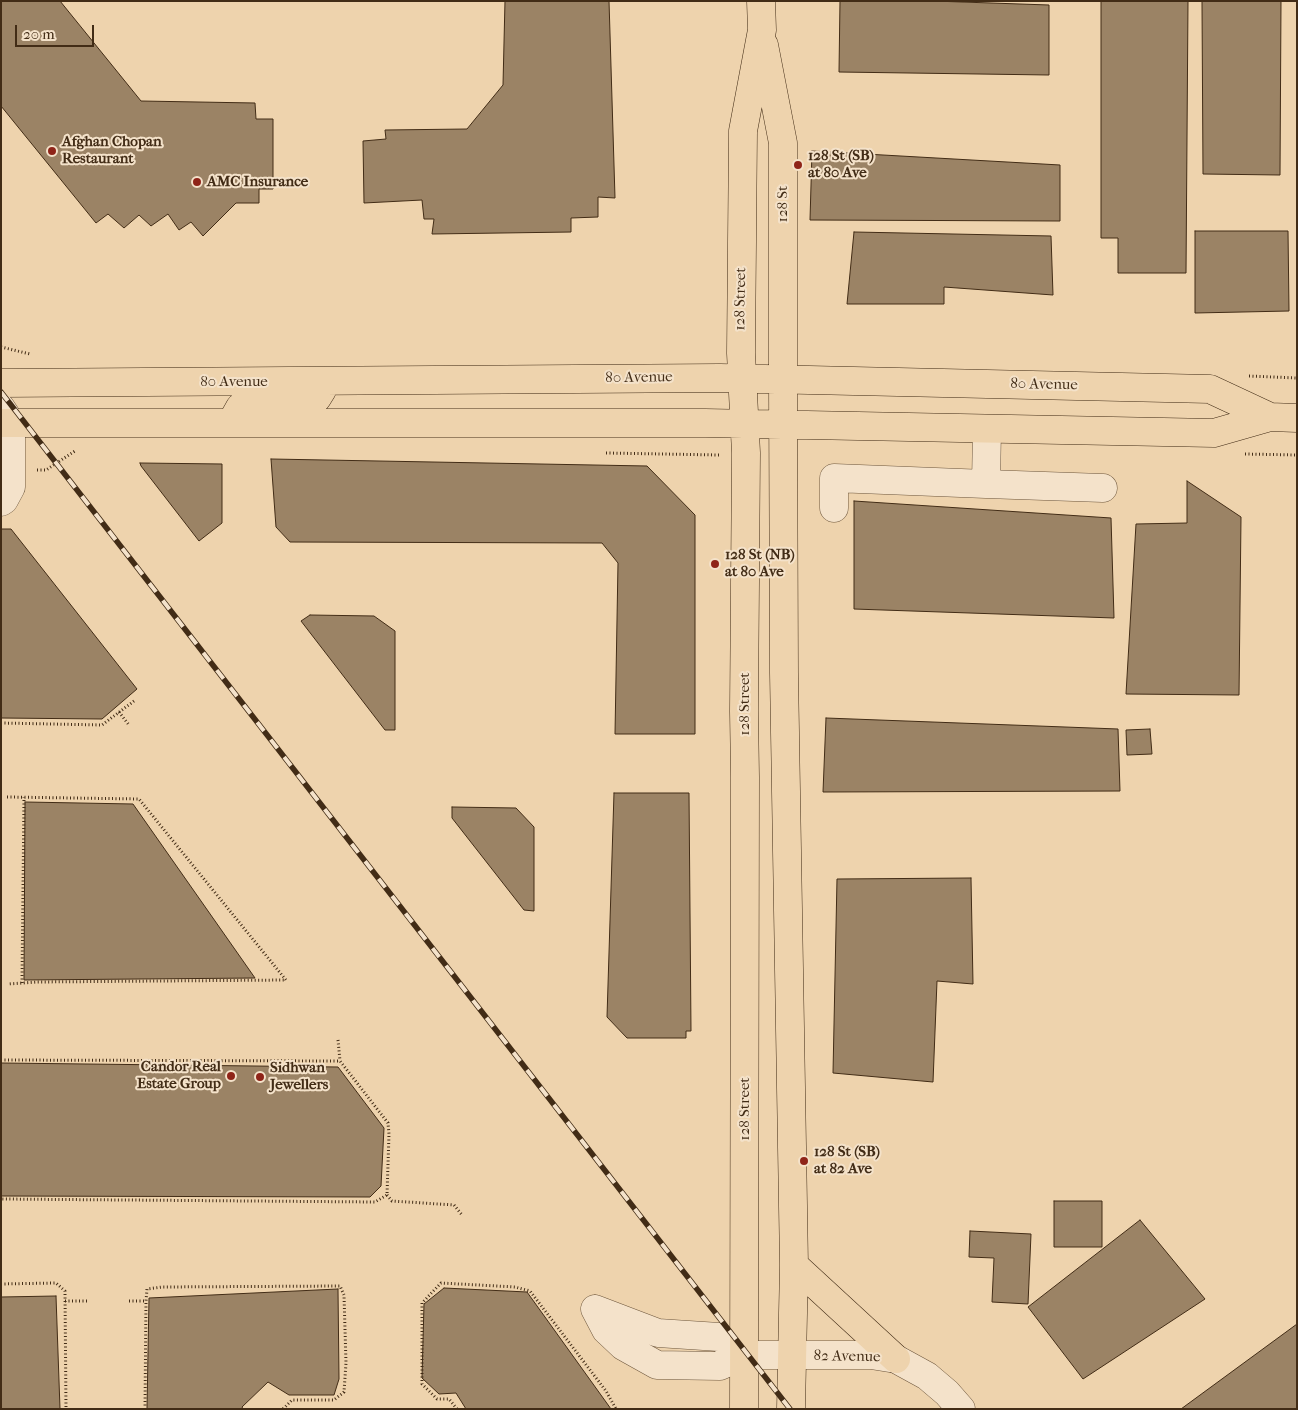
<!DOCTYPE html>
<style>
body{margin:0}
#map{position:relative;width:1298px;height:1410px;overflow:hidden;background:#eed3ad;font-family:"IM FELL French Canon",serif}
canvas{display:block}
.frame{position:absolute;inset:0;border:2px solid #422c16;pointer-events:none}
.scale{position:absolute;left:15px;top:25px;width:79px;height:22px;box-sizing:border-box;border:2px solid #422c16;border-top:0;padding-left:6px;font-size:15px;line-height:18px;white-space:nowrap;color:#422c16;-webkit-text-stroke:4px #f4e2ca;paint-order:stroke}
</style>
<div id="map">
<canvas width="1298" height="1410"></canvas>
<div class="frame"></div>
<div class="scale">20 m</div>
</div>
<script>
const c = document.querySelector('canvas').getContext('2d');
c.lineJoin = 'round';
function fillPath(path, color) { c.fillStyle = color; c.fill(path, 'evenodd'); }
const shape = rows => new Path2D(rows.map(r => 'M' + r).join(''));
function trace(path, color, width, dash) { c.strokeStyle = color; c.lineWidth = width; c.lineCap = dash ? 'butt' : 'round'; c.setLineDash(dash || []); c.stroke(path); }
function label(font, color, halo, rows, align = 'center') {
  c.font = font + ' "IM FELL French Canon",serif'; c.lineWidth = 4; c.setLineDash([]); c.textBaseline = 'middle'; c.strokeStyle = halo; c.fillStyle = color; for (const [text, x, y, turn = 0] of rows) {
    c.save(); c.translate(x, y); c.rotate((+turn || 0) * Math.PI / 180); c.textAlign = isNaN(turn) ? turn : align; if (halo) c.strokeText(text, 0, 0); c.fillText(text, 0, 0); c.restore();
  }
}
const building = shape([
 [1,1,60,1,141,101,255,103,256,119,273,119,273,189,259,189,259,203,236,203,203,236,191,222,179,230,168,214,151,226,139,215,124,228,108,214,96,223,1,106,1,1],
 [505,1,609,1,615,198,598,197,598,217,571,218,571,232,432,234,434,219,424,219,422,200,364,203,363,141,386,139,385,130,467,129,503,85,505,1],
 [840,1,933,1,1049,5,1049,75,839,72,840,1],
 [1101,1,1188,1,1186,273,1118,273,1118,238,1101,238,1101,1],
 [1202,1,1281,1,1280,175,1203,174,1202,1],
 [812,151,1060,165,1060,221,810,220,812,151],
 [1195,231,1288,231,1289,311,1195,313,1195,231],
 [854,232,1051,236,1053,295,944,287,944,304,847,304,854,232],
 [271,459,647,466,695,515,695,734,615,734,618,563,602,543,290,542,276,527,271,459],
 [140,463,222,464,222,523,199,541,141,466,140,463],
 [1187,481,1241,517,1239,695,1126,694,1136,524,1187,523,1187,481],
 [854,501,1111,518,1114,618,854,609,854,501],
 [1,529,11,529,137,689,102,719,1,718,1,529],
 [310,615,374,616,395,631,395,730,385,730,301,621,310,615],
 [826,718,1118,729,1120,791,823,792,826,718],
 [1150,729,1152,754,1127,755,1126,730,1150,729],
 [614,793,689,793,691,1031,686,1031,686,1038,627,1038,607,1017,614,793],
 [25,802,133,804,255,978,24,980,25,802],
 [452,807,516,808,534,827,534,911,524,910,452,818,452,807],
 [971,878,973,984,937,981,933,1082,833,1073,837,879,971,878],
 [1,1063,338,1067,384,1128,381,1186,370,1197,1,1196,1,1063],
 [1054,1201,1102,1201,1102,1247,1054,1247,1054,1201],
 [1140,1220,1205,1299,1083,1379,1028,1307,1140,1220],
 [970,1231,1031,1234,1028,1304,992,1302,994,1258,969,1257,970,1231],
 [444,1288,527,1292,611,1409,466,1409,456,1393,439,1394,422,1378,424,1304,444,1288],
 [338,1289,339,1379,334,1395,289,1395,268,1382,242,1407,243,1409,147,1409,149,1298,338,1289],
 [56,1296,60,1409,1,1409,1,1297,56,1296],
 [1297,1324,1297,1409,1181,1409,1297,1324]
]);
fillPath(building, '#9b8365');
trace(building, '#422c16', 1);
const minor = shape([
 [1,408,11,423,11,487,4,500,1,502],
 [987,429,986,484,1103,488],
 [834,508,834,478,986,484],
 [595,1309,606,1330,623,1346,657,1365,720,1366,745,1355,871,1355,896,1359,927,1376,947,1393,961,1409],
 [595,1309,658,1333,719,1337,745,1355]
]);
const major = shape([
 [764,45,783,143,783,379,784,673,794,1265,791,1409],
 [1,383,720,378,1210,389,1270,417],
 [1,423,705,423,1214,433,1270,417,1297,418],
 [231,423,240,407,248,403,306,401,317,398,322,390,323,382],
 [794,1265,896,1359],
 [744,1409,745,777,744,711,746,453,741,353,743,131,762,30,761,1]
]);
trace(minor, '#6d563c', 29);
trace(major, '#422c16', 29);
trace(shape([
 [1,347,30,354],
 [1249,376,1297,378],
 [606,453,719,455],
 [1245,454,1297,455],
 [37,470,46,470,75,451],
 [119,712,129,725],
 [1,723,102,725,134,701],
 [7,797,139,799,286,980,37,982,8,984],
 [22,983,24,797],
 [338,1040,340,1061],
 [1,1060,340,1061,388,1123,389,1134,387,1195,375,1202,1,1199],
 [387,1195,392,1201,454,1205,462,1215],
 [1,1284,56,1283,65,1291,66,1409],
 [65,1301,88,1301],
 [129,1301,146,1301,147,1289,162,1287,340,1286,344,1295,346,1363,344,1392,334,1400,292,1400,283,1409],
 [145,1409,146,1301],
 [457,1409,449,1399,437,1399,422,1384,422,1303,441,1283,515,1287,530,1291,606,1391,616,1409]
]), '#422c16', 3, [1, 2.5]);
trace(minor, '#f4e2ca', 28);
trace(major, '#eed3ad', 28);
const rail = shape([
 [1,392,790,1409]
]);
trace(rail, '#422c16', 5.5);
trace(rail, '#f4e2ca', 4, [11]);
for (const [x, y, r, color] of [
 [52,151,5,"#8f2418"],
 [798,165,5,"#8f2418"],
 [197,182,5,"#8f2418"],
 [715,564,5,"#8f2418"],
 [231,1076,5,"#8f2418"],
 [260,1077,5,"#8f2418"],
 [804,1161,5,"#8f2418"]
]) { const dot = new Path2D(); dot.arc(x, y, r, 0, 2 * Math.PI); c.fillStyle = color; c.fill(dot); trace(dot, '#f4e2ca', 2); }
label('bold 15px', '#422c16', '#f4e2ca', [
 ["Afghan Chopan",62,142],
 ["Restaurant",62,159],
 ["128 St (SB)",808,156],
 ["at 80 Ave",808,173],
 ["AMC Insurance",207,182],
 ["128 St (NB)",725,555],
 ["at 80 Ave",725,572],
 ["Candor Real",221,1067,"right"],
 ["Estate Group",221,1084,"right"],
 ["Sidhwan",270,1068],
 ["Jewellers",270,1085],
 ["128 St (SB)",814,1152],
 ["at 82 Ave",814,1169]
], 'left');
label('15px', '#422c16', '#f4e2ca', [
 ["128 St",783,204,-90],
 ["128 Street",741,299,-89],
 ["80 Avenue",639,378,-1],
 ["80 Avenue",234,382],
 ["80 Avenue",1044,385,1],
 ["128 Street",745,704,-90],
 ["128 Street",745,1109,-90],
 ["82 Avenue",847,1357,1]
]);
</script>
